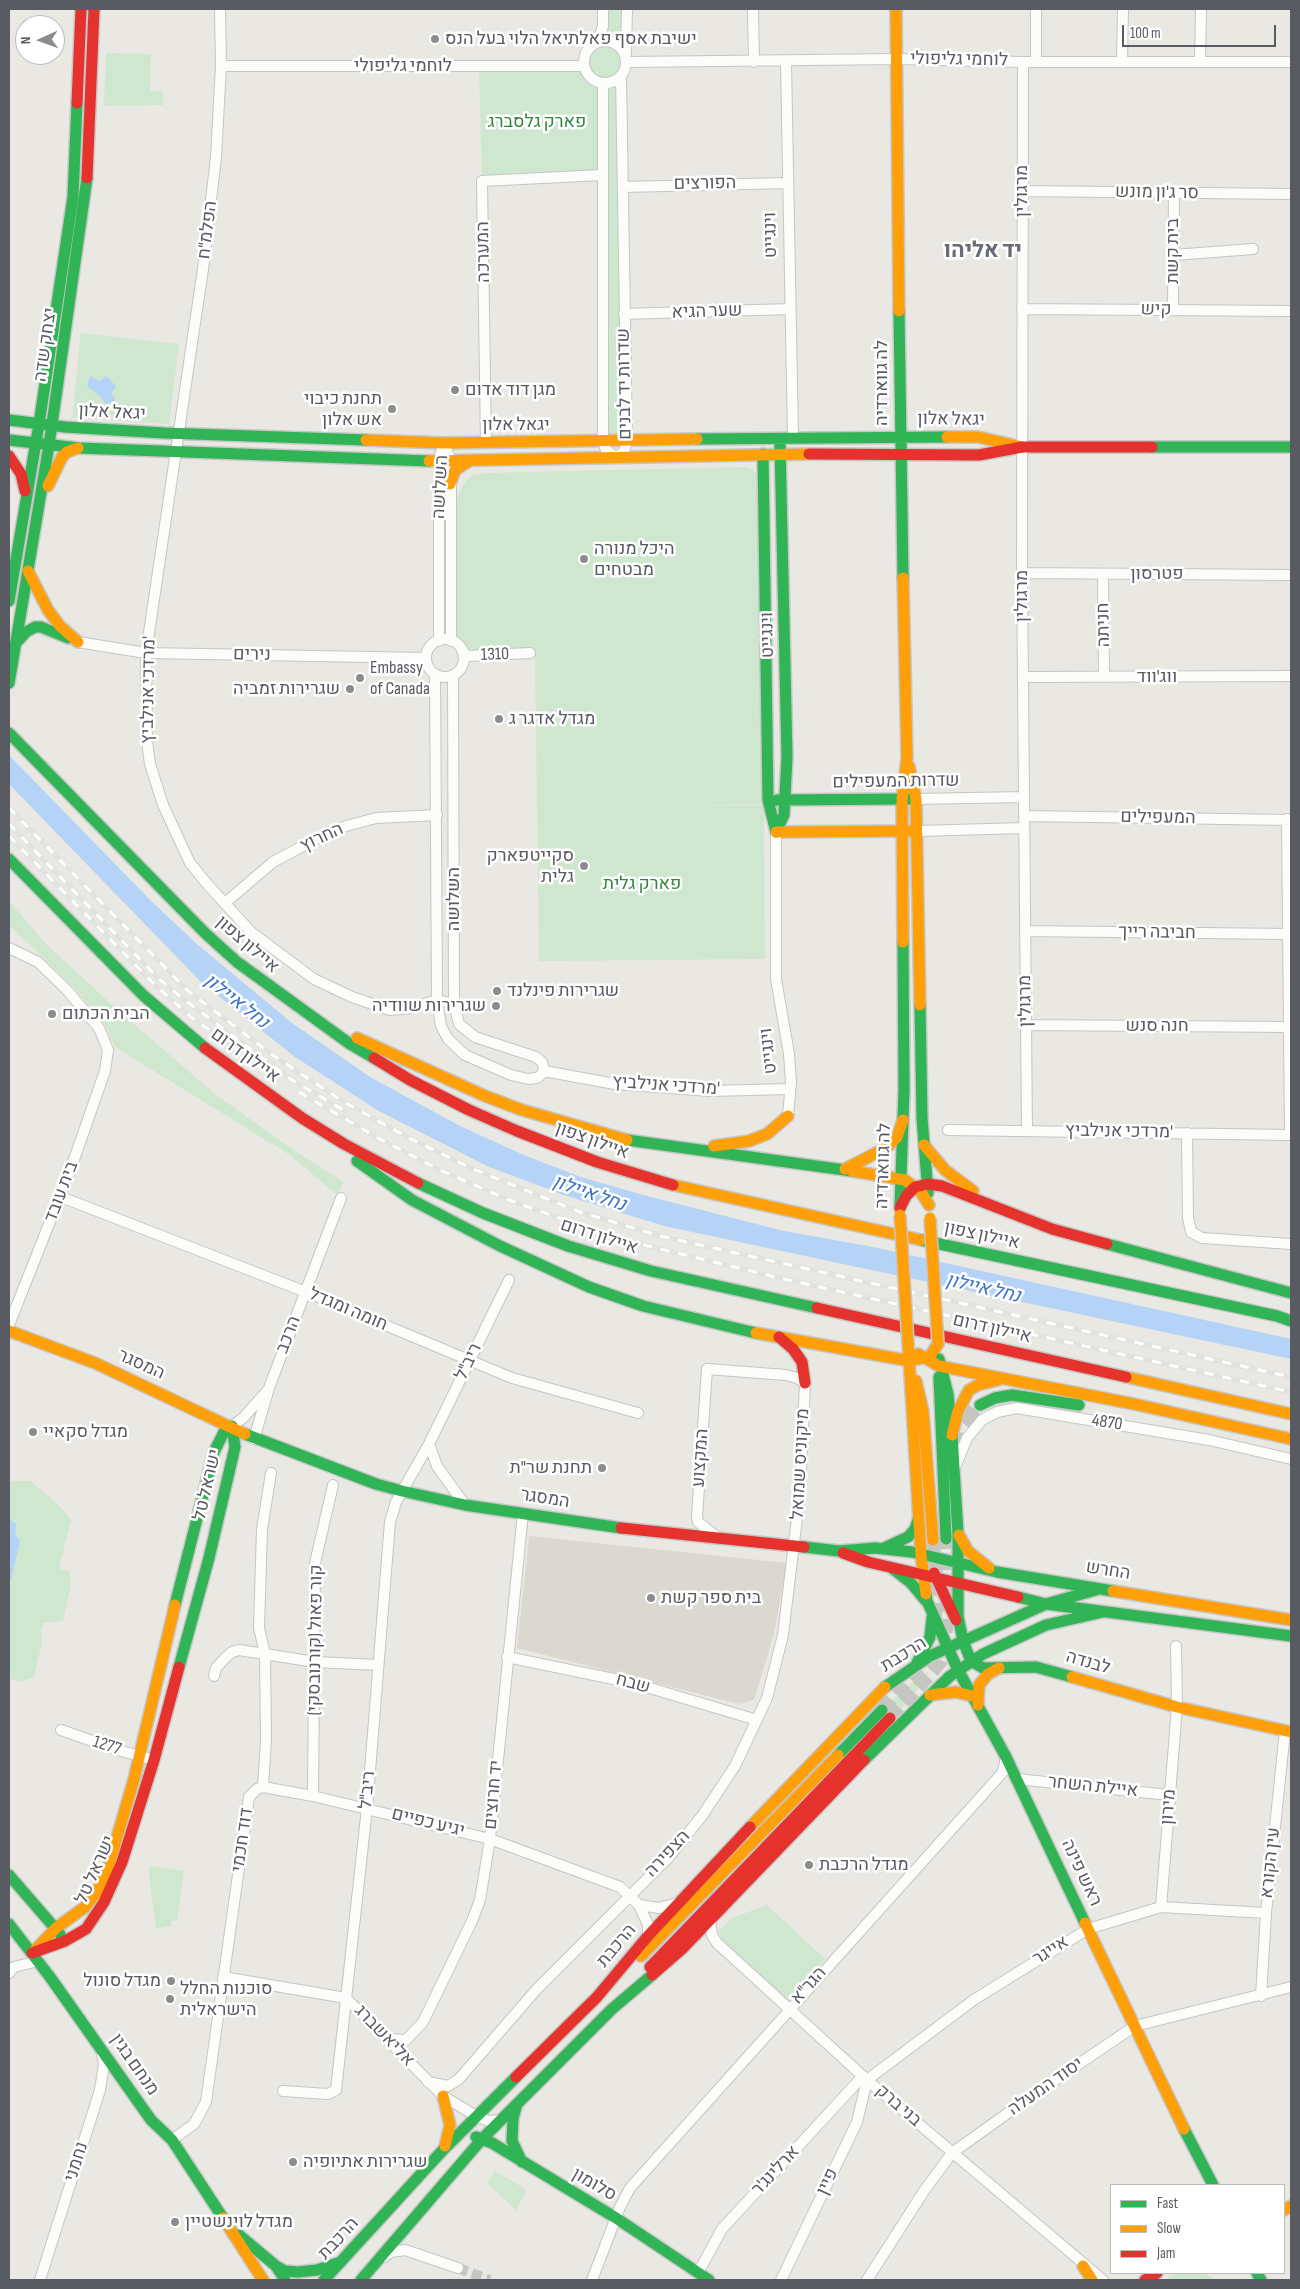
<!DOCTYPE html>
<meta charset="utf-8">
<style>
body{margin:0}
#map{position:relative;width:1300px;height:2289px;overflow:hidden;background:#e9e8e2;font-family:"Sofia Sans Condensed",sans-serif}
canvas{display:block}
.frame{position:absolute;inset:0;border:10px solid #585b61;pointer-events:none}
.legend{position:absolute;left:1110px;top:2184px;width:175px;height:90px;box-sizing:border-box;background:#fff;border:1px solid #bcbdc0;margin:0;padding:6px 9px;list-style:none;font-size:15px;color:#585b61}
.legend li{display:flex;align-items:center;gap:10px;height:25px}
.legend b{width:25px;border:1px solid #bcbdc0}
.north{position:absolute;left:15px;top:15px;width:50px;height:50px;box-sizing:border-box;background:#fff;border:1px solid #bcbdc0;border-radius:50%;rotate:268deg;font-size:14px;font-weight:700;line-height:20px;text-align:center;color:#585b61}
.north::after{content:'';display:block;margin:auto;width:18px;height:22px;background:#8b8c8e;clip-path:polygon(50% 0,100% 100%,50% 72%,0 100%)}
.scale{position:absolute;left:1122px;top:25px;width:154px;height:22px;box-sizing:border-box;border:2px solid #585b61;border-top:0;padding-left:6px;font-size:15px;line-height:18px;white-space:nowrap;color:#585b61;-webkit-text-stroke:4px #fff;paint-order:stroke}
</style>
<div id="map">
<canvas width="1300" height="2289"></canvas>
<div class="frame"></div>
<ul class="legend">
<li><b style="height:6px;background:#30b455"></b>Fast</li>
<li><b style="height:6px;background:#ff9f0a"></b>Slow</li>
<li><b style="height:6px;background:#e5322d"></b>Jam</li>
</ul>
<div class="north">N</div>
<div class="scale">100 m</div>
</div>
<script>
const c = document.querySelector('canvas').getContext('2d');
c.lineJoin = 'round';
function fillPath(path, color) { c.fillStyle = color; c.fill(path, 'evenodd'); }
const shape = rows => new Path2D(rows.map(r => 'M' + r).join(''));
function trace(path, color, width, dash) { c.strokeStyle = color; c.lineWidth = width; c.lineCap = dash ? 'butt' : 'round'; c.setLineDash(dash || []); c.stroke(path); }
function label(font, color, halo, rows, align = 'center') {
  c.font = font + ' "Sofia Sans Condensed",Heebo,sans-serif'; c.lineWidth = 5; c.setLineDash([]); c.textBaseline = 'middle'; c.strokeStyle = halo; c.fillStyle = color; for (const [text, x, y, turn = 0] of rows) {
    c.save(); c.translate(x, y); c.rotate((+turn || 0) * Math.PI / 180); c.textAlign = isNaN(turn) ? turn : align; if (halo) c.strokeText(text, 0, 0); c.fillText(text, 0, 0); c.restore();
  }
}
fillPath(shape([
 [529,1536,787,1563,774,1634,754,1700,739,1704,517,1648]
]), '#dad8d0');
fillPath(shape([
 [606,9,624,9,624,45,602,36],
 '588 62a18 18 0 1 1 36 0a18 18 0 1 1-36 0Z',
 [106,53,151,54,150,91,163,92,163,105,104,106],
 [479,66,584,66,590,78,600,83,598,175,482,181],
 [619,85,623,435,606,436,605,86],
 [81,333,179,344,169,424,72,418],
 [747,467,753,470,757,476,761,804,669,806,764,805,765,959,539,961,535,650,472,650,463,645,457,635,455,532,457,500,463,485,472,475,485,473],
 [9,901,46,944,122,1014,215,1094,295,1151,344,1182,337,1195,290,1155,115,1047,106,1026,72,985,9,925],
 [11,1481,30,1481,59,1505,71,1520,60,1564,60,1570,70,1571,71,1585,63,1621,44,1623,41,1630,42,1642,34,1677,19,1682,9,1678,9,1485],
 [928,1672,928,1674,907,1704,896,1712,887,1704,906,1690,911,1683],
 [150,1866,184,1871,177,1921,172,1920,171,1926,156,1929,149,1876],
 [767,1905,825,1959,789,2002,721,1939,719,1931,732,1918],
 [495,2171,527,2190,516,2210,487,2183],
 [1174,2273,1206,2273,1214,2280,1166,2280]
]), '#cfe7cf');
fillPath(shape([
 [90,376,99,381,106,376,116,386,111,394,116,400,106,404,101,397,87,386],
 [9,755,151,901,198,945,292,1023,370,1077,460,1126,526,1156,581,1177,643,1195,784,1231,868,1246,1291,1339,1291,1359,664,1226,561,1194,487,1166,377,1110,334,1082,295,1057,201,982,9,784],
 [9,1514,11,1516,9,1519,16,1524,15,1535,20,1540,11,1580,9,1580]
]), '#b4d3f6');
trace(shape([
 [458,2268,490,2280]
]), '#c5c5c2', 10, [10, 5]);
trace(shape([
 [933,1540,936,1585,935,1621],
 [882,1710,923,1661],
 [890,1718,930,1674,940,1662,945,1647,948,1590,946,1539]
]), '#c5c5c2', 14, [14, 7]);
trace(shape([
 [957,1450,962,1428,980,1405]
]), '#c5c5c2', 18, [18, 9]);
const street = shape([
 [220,9,221,66,216,157,203,269,146,653,147,741,150,764,163,805,190,863,208,885,251,932,314,979,352,997,390,1010,412,1008,437,1000,454,1004,459,1024,475,1037,536,1057,542,1062,544,1069,543,1073,537,1078,528,1079,511,1075,465,1055,448,1039,441,1026,437,1000,435,674],
 [753,9,754,62],
 [1036,9,1036,62],
 '584 62a21 21 0 1 1 42 0a21 21 0 1 1-42 0Z',
 [598,41,603,26,603,9],
 [626,54,627,9],
 [627,62,897,59,1023,62,1291,62],
 [786,62,793,437],
 [1023,62,1022,573,1027,1130],
 [1122,62,1123,9],
 [1200,62,1201,9],
 [221,66,584,66],
 [603,83,603,442,606,450,616,457,624,452,627,441,621,76],
 [624,187,787,183],
 [1022,191,1291,194],
 [1173,255,1253,249],
 [1022,309,1291,311],
 [1173,310,1174,193],
 [624,314,790,309],
 [444,443,451,461,451,641],
 [486,443,482,181,602,175],
 [1022,573,1291,575],
 [1103,574,1104,677],
 '426 658a19 19 0 1 1 38 0a19 19 0 1 1-38 0Z',
 [439,641,439,458,444,443],
 [78,642,146,653,426,658],
 [462,651,468,656,530,653],
 [453,675,454,1004],
 [1023,677,1291,676],
 [916,799,1024,797],
 [1024,816,1291,820],
 [1287,819,1290,1135],
 [917,831,1024,828],
 [776,832,776,979,789,1054,791,1082,788,1116],
 [225,903,273,862,318,838,346,826,376,818,437,815],
 [1025,931,1288,934],
 [9,948,38,962,67,990,99,1028,108,1050,105,1071,70,1171,9,1325],
 [1026,1025,1289,1027],
 [544,1071,615,1084,710,1091,790,1089],
 [948,1130,1291,1135],
 [1187,1133,1188,1217,1191,1232,1202,1238,1291,1244],
 [61,1197,306,1292,512,1378,638,1413],
 [232,1426,243,1418,267,1391],
 [254,1439,269,1388,341,1198],
 [429,1444,437,1466,465,1505],
 [956,1465,967,1438,982,1420,997,1412,1017,1408,1209,1440,1291,1459],
 [507,1657,633,1683,757,1720],
 [214,1676,216,1668,225,1658,232,1652,239,1650,315,1662,378,1665],
 [61,1730,118,1750,154,1760],
 [1017,1779,1169,1795],
 [263,1787,266,1740,265,1654,259,1628,262,1529,271,1473],
 [313,1796,315,1563,333,1485],
 [639,1905,659,1908,677,1903],
 [1161,1907,1177,1707,1176,1646],
 [710,1920,712,1935,717,1943,867,2080,1103,2280],
 [9,1973,14,1967,38,1961],
 [223,1977,346,1998,443,2096,476,2116,488,2121,501,2120],
 [1261,1996,1266,1913,1285,1731],
 [389,2039,406,2040,423,2022,472,1921,480,1900,490,1839,523,1513],
 [428,2082,448,2086,459,2079,536,1990,668,1858,702,1816,735,1766,767,1698,783,1635,800,1493,805,1383,797,1378,786,1375,707,1369,697,1516,698,1522,717,1537],
 [283,2091,328,2094,336,2090,367,1808,390,1522,396,1502,429,1444,509,1280],
 [172,2140,194,2124,206,2102,249,1797,257,1789,263,1787,313,1796,490,1839,620,1887,639,1905,648,1925,648,1936],
 [384,2257,391,2252,405,2250,458,2268],
 [698,2273,722,2229,863,2076],
 [40,2280,100,2090,104,2064,102,2054],
 [592,2280,620,2207,630,2188,1003,1772,1006,1757],
 [781,2280,857,2122,867,2080,975,1999,1088,1929,1161,1907,1266,1913],
 [867,2280,924,2191,952,2153,1033,2095,1135,2026,1291,1987]
]);
const fast = shape([
 [899,311,903,578],
 [9,420,65,427,164,433,366,440],
 [697,439,947,437],
 [9,440,79,448,429,461],
 [1152,447,1291,447],
 [763,454,768,800,776,832],
 [9,601,39,424,73,197,77,103],
 [15,644,26,632,35,627,41,627,68,638],
 [9,683,49,445,87,178],
 [9,733,205,933,237,962,350,1044,374,1058],
 [777,800,910,799],
 [776,832,784,815,787,757,780,445],
 [9,859,144,996,205,1048],
 [920,1005,922,1118,928,1193],
 [627,1140,852,1171],
 [357,1161,412,1200,500,1246,589,1287,643,1306,756,1333],
 [418,1183,483,1213,568,1246,651,1271,817,1308],
 [900,1207,904,1090,903,942],
 [921,1240,1277,1316,1291,1321],
 [1107,1244,1291,1293],
 [939,1359,948,1394,952,1435,958,1534,958,1616,963,1641,971,1661,983,1668,1036,1667,1072,1677],
 [939,1377,946,1539],
 [980,1405,995,1398,1012,1395,1079,1405],
 [245,1434,376,1484,402,1491,465,1505,621,1528],
 [804,1547,839,1551,875,1548,912,1552,997,1572,1113,1591],
 [884,1548,908,1537,915,1529,918,1520],
 [893,1569,911,1583,926,1601],
 [926,1594,927,1601,958,1670,1006,1757,1085,1923],
 [1018,1597,1046,1604,1291,1636],
 [175,1605,214,1452,224,1432,232,1426],
 [917,1663,930,1637,932,1618],
 [179,1667,209,1558,235,1447,232,1426],
 [885,1687,930,1656,1046,1604,1096,1590],
 [838,1755,882,1710],
 [864,1760,950,1676,983,1654,1046,1625,1103,1612],
 [9,1875,60,1934],
 [9,1924,50,1977,151,2120,172,2140,223,2218],
 [517,2104,513,2118,512,2141,522,2162],
 [1184,2129,1213,2185],
 [476,2137,492,2143,616,2218,709,2280],
 [239,2235,276,2266,285,2280],
 [276,2266,285,2271,298,2272,317,2270,338,2263],
 [1257,2273,1261,2280],
 [324,2280,442,2151,516,2077],
 [361,2280,482,2139,612,2009,652,1975]
]);
const slow = shape([
 [896,9,899,311],
 [947,437,978,437,1022,447],
 [366,440,444,443,697,439],
 [429,461,809,454],
 [450,484,455,470,469,461],
 [48,486,62,457,67,452,78,448],
 [28,571,48,610,60,626,78,642],
 [909,766,916,799,920,1005],
 [776,832,911,831],
 [903,942,902,800,907,758,903,578],
 [357,1038,485,1096,522,1110,627,1140],
 [924,1145,945,1170,973,1191],
 [714,1146,749,1141,767,1134,788,1116],
 [845,1169,886,1148,897,1137,903,1120],
 [852,1171,905,1180,921,1192,929,1205],
 [673,1185,921,1240],
 [9,1331,95,1363,245,1434],
 [756,1333,910,1361,930,1356,938,1344],
 [908,1343,921,1555,926,1594],
 [918,1354,939,1366,1134,1404,1291,1439],
 [1126,1377,1291,1414],
 [916,1381,923,1411,933,1540],
 [952,1435,958,1411,969,1390,978,1385,998,1380],
 [959,1535,968,1551,989,1568],
 [1113,1591,1291,1620],
 [1072,1677,1177,1707,1291,1732],
 [930,1695,956,1692,972,1696],
 [978,1705,979,1685,988,1674,999,1668],
 [750,1827,885,1687],
 [1085,1923,1184,2129],
 [35,1950,56,1928,85,1907,97,1892,108,1868,134,1779,175,1605],
 [641,1956,838,1755],
 [443,2096,450,2125,445,2146],
 [1284,2210,1291,2206],
 [223,2218,263,2280],
 [1083,2266,1092,2280]
]);
const jam = shape([
 [77,103,81,9],
 [87,178,94,9],
 [809,454,979,455,1022,447,1152,447],
 [9,456,21,474,25,491],
 [205,1048,302,1118,344,1144,418,1183],
 [374,1058,410,1080,469,1110,517,1131,597,1162,673,1185],
 [900,1208,906,1196,915,1187,928,1184,942,1186,1052,1229,1107,1244],
 [817,1308,1126,1377],
 [779,1337,793,1349,802,1362,805,1383],
 [621,1528,804,1547],
 [843,1553,868,1562,1018,1597],
 [934,1573,956,1620],
 [32,1953,65,1941,86,1929,104,1902,122,1862,154,1760,179,1667],
 [650,1967,890,1718],
 [652,1975,683,1948,864,1760],
 [516,2077,597,1997,648,1936,750,1827],
 [1145,2280,1157,2273]
]);
trace(street, '#c5c6c4', 12);
trace(fast, '#c6c7c6', 14);
trace(slow, '#c6c7c6', 14);
trace(jam, '#c6c7c6', 14);
trace(street, '#fcfcfb', 10);
trace(fast, '#30b455', 11);
trace(slow, '#ff9f0a', 11);
trace(jam, '#e5322d', 11);
const rail = shape([
 [9,808,188,991,274,1056,344,1102,407,1137,473,1169,580,1212,660,1236,1291,1377],
 [9,824,159,979,182,998,292,1080,345,1111],
 [9,836,155,985,191,1017,272,1074],
 [299,1092,378,1138,440,1170,509,1200,615,1238,788,1280,1291,1392]
]);
trace(rail, '#e2e2e1', 5);
trace(rail, '#fff', 3, [9]);
const slowBridge = shape([
 [900,1215,908,1343],
 [930,1218,938,1344]
]);
trace(slowBridge, '#c6c7c6', 14, []);
trace(slowBridge, '#ff9f0a', 11);
for (const [x, y, r, color] of [
 [435,39,5,"#8b8c8e"],
 [455,390,5,"#8b8c8e"],
 [392,409,5,"#8b8c8e"],
 [584,559,5,"#8b8c8e"],
 [360,678,5,"#8b8c8e"],
 [350,689,5,"#8b8c8e"],
 [499,719,5,"#8b8c8e"],
 [584,866,5,"#8b8c8e"],
 [497,991,5,"#8b8c8e"],
 [496,1006,5,"#8b8c8e"],
 [52,1014,5,"#8b8c8e"],
 [33,1432,5,"#8b8c8e"],
 [602,1468,5,"#8b8c8e"],
 [651,1598,5,"#8b8c8e"],
 [809,1865,5,"#8b8c8e"],
 [171,1981,5,"#8b8c8e"],
 [170,1999,5,"#8b8c8e"],
 [293,2162,5,"#8b8c8e"],
 [175,2222,5,"#8b8c8e"]
]) { const dot = new Path2D(); dot.arc(x, y, r, 0, 2 * Math.PI); c.fillStyle = color; c.fill(dot); trace(dot, '#fff', 2); }
label('18px', '#585b61', '#fff', [
 ["ישיבת אסף פאלתיאל הלוי בעל הנס",445,39],
 ["מגן דוד אדום",465,390],
 ["תחנת כיבוי",382,399,"right"],
 ["אש אלון",382,420,"right"],
 ["היכל מנורה",594,549],
 ["מבטחים",594,570],
 ["Embassy",370,668],
 ["of Canada",370,689],
 ["שגרירות זמביה",340,689,"right"],
 ["מגדל אדגר ג",509,719],
 ["סקייטפארק",574,856,"right"],
 ["גלית",574,877,"right"],
 ["שגרירות פינלנד",507,991],
 ["שגרירות שוודיה",486,1006,"right"],
 ["הבית הכתום",62,1014],
 ["מגדל סקאיי",43,1432],
 ["תחנת שר\"ת",592,1468,"right"],
 ["בית ספר קשת",661,1598],
 ["מגדל הרכבת",819,1865],
 ["מגדל סונול",161,1981,"right"],
 ["סוכנות החלל",180,1989],
 ["הישראלית",180,2010],
 ["שגרירות אתיופיה",303,2162],
 ["מגדל לוינשטיין",185,2222]
], 'left');
label('18px', '#585b61', '#fff', [
 ["לוחמי גליפולי",959,60,1],
 ["לוחמי גליפולי",403,66],
 ["הפורצים",705,184,-1],
 ["מרגולין",1022,191,-90],
 ["סר ג'ון מונש",1157,193,1],
 ["הפלמ\"ח",208,230,-83],
 ["וינגייט",771,235,-91],
 ["בית קשת",1173,251,-90],
 ["המערכה",484,252,-91],
 ["קיש",1156,310,1],
 ["שער הגיא",707,312,-2],
 ["יצחק שדה",46,345,-82],
 ["לה גווארדיה",882,383,-90],
 ["שדרות יד לבנים",625,384,-91],
 ["יגאל אלון",112,413,3],
 ["יגאל אלון",951,420,1],
 ["יגאל אלון",516,425],
 ["השלושה",441,487,-87],
 ["פטרסון",1157,574],
 ["מרגולין",1022,596,-90],
 ["חניתה",1104,625,-91],
 ["וינגייט",768,635,-91],
 ["נירים",252,655,1],
 ["1310",495,655,-2],
 ["ווג'ווד",1157,677],
 ["מרדכי אנילביץ'",149,690,-89],
 ["שדרות המעפילים",896,782,-1],
 ["המעפילים",1158,818,1],
 ["החרוץ",322,838,-25],
 ["השלושה",454,899,-90],
 ["חביבה רייך",1157,933,1],
 ["איילון צפון",247,945,41],
 ["מרגולין",1026,1001,-91],
 ["חנה סנש",1157,1026],
 ["וינגייט",769,1051,-96],
 ["איילון דרום",245,1056,36],
 ["מרדכי אנילביץ'",666,1086,4],
 ["מרדכי אנילביץ'",1119,1132,1],
 ["איילון צפון",592,1141,20],
 ["לה גווארדיה",884,1166,-88],
 ["בית עובד",62,1192,-69],
 ["איילון צפון",982,1236,12],
 ["איילון דרום",599,1237,18],
 ["חומה ומגדל",348,1310,23],
 ["איילון דרום",992,1329,13],
 ["הרכב",289,1335,-69],
 ["ריב\"ל",469,1362,-64],
 ["המסגר",141,1365,24],
 ["4870",1107,1423,9],
 ["המקצוע",701,1458,-86],
 ["מיקוניס שמואל",801,1464,-87],
 ["ישראל טל",208,1485,-77],
 ["המסגר",545,1499,9],
 ["החרש",1108,1571,9],
 ["קור פאול (קורנובסקי)",316,1640,-89],
 ["הרכבת",904,1655,-32],
 ["לבנדה",1088,1663,16],
 ["שבח",633,1684,15],
 ["1277",107,1746,18],
 ["איילת השחר",1093,1787,6],
 ["ריב\"ל",368,1790,-85],
 ["יד חרוצים",494,1795,-85],
 ["מירון",1169,1807,-86],
 ["יגיע כפיים",428,1823,14],
 ["דוד חכמי",243,1840,-82],
 ["הצפירה",668,1854,-47],
 ["עין הקורא",1271,1863,-84],
 ["ישראל טל",96,1870,-66],
 ["ראש פינה",1081,1873,65],
 ["הרכבת",617,1946,-50],
 ["אייגר",1051,1951,-32],
 ["הגר\"א",809,1986,-48],
 ["אליאשברג",384,2036,46],
 ["מנחם בגין",134,2065,55],
 ["יסוד המעלה",1046,2087,-35],
 ["בני ברק",898,2106,41],
 ["נחמני",77,2162,-72],
 ["ארלינג'ר",776,2171,-47],
 ["פיין",828,2182,-65],
 ["סלומון",594,2185,30],
 ["הרכבת",339,2239,-47]
]);
label('18px', '#31873e', '#fff', [
 ["פארק גלסברג",537,122],
 ["פארק גלית",642,884]
]);
label('italic 19px', '#3b71c6', '#fff', [
 ["נחל איילון",236,1002,38],
 ["נחל איילון",589,1194,19],
 ["נחל איילון",983,1289,13]
]);
label('bold 22px', '#696d73', '#fff', [
 ["יד אליהו",983,251]
]);
</script>
